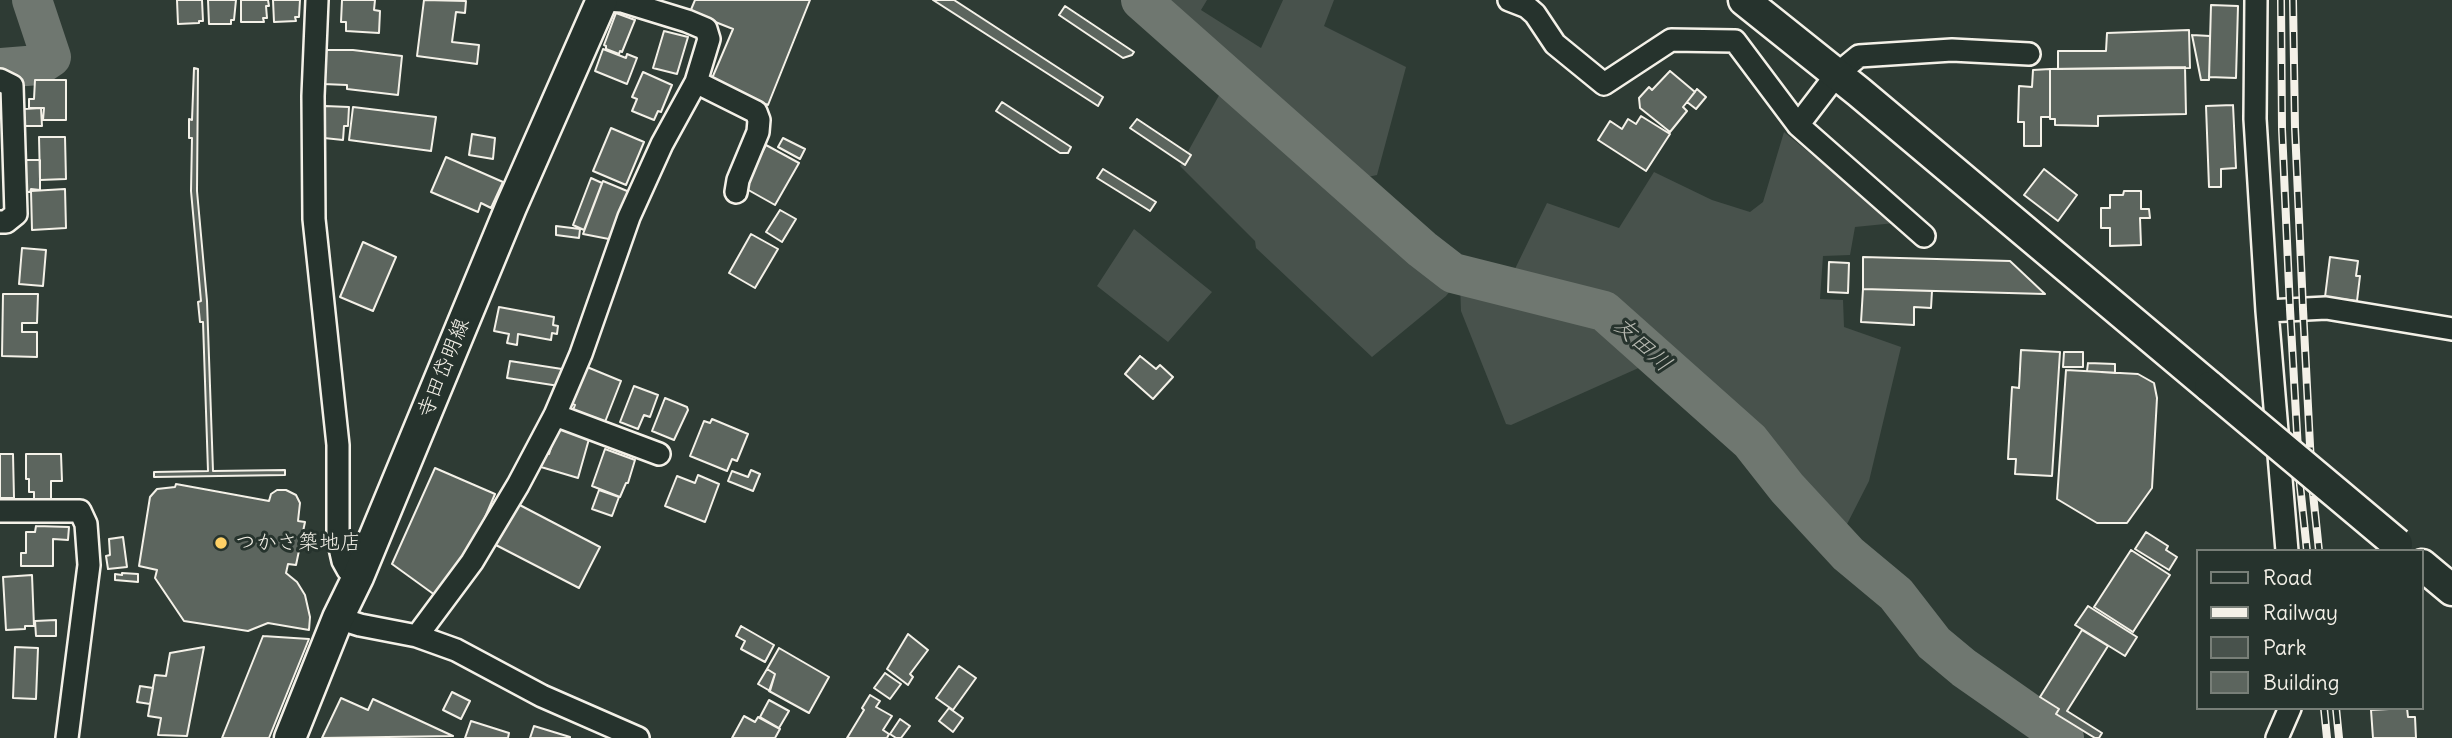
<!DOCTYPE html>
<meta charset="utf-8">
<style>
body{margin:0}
#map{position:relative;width:2452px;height:738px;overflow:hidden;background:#2e3b34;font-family:Delius,sans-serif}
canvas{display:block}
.legend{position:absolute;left:2196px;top:549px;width:228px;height:161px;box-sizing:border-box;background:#26332d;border:2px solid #787f78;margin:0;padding:9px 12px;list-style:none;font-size:21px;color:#f4f1e8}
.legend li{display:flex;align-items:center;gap:14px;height:35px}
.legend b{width:35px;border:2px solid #787f78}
</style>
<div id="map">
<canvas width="2452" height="738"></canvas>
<ul class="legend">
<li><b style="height:9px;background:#26332d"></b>Road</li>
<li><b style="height:9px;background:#f4f1e8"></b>Railway</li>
<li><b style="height:19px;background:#48524c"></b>Park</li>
<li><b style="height:19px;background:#5c655e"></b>Building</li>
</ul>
</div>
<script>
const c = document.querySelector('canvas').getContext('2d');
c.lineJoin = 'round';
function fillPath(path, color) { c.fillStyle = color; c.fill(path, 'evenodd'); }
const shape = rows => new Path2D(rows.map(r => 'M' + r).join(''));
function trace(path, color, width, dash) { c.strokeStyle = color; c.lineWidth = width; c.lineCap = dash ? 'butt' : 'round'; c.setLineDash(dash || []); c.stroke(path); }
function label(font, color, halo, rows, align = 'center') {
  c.font = font + ' Delius,"Klee One",sans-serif'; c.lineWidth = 6; c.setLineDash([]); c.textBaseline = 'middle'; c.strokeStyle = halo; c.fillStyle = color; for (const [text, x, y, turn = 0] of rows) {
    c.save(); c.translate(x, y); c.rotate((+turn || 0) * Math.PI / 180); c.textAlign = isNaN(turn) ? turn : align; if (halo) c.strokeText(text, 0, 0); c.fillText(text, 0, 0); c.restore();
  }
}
fillPath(shape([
 [1150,0,1207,0,1201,10,1261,48,1283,0,1334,0,1324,26,1406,67,1377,175,1358,179,1327,156],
 [1227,81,1416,248,1458,281,1446,296,1372,357,1256,248,1255,241,1180,166],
 [1784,132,1895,223,1855,227,1850,255,1823,256,1820,299,1843,300,1844,327,1901,347,1869,481,1845,528,1779,457,1607,302,1512,275,1547,203,1619,228,1654,172,1712,200,1750,212,1763,202],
 [1134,229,1212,292,1168,342,1097,286],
 [1460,283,1600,316,1643,366,1511,425,1506,424,1461,311]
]), '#48524c');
trace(shape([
 [1141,0,1422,249,1453,273,1604,311,1750,441,1787,488,1848,554,1896,594,1934,643,1964,668,2064,738],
 [0,68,39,65,51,57,32,0]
]), '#6f7770', 40);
const building = shape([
 [177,0,202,0,203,21,199,21,199,23,178,24,177,0],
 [208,0,236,0,234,20,231,20,231,24,209,24,208,0],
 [241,0,268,0,269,6,266,6,267,18,263,18,264,22,241,22,241,0],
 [273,0,300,0,299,17,295,17,296,21,274,22,273,0],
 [342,0,375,0,374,10,380,11,379,33,346,31,346,22,341,22,342,0],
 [424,0,466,1,465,13,456,12,452,42,479,45,477,64,417,56,424,0],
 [695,0,810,0,768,105,710,83,733,29,690,12,695,0],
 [933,0,954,0,1103,97,1098,106,933,0],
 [2211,5,2238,6,2236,78,2209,77,2211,5],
 [1065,6,1134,52,1132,55,1123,58,1059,15,1065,6],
 [616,13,635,20,622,52,620,51,619,54,606,49,606,46,604,45,616,13],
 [2189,30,2190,68,2058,69,2058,51,2106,51,2107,33,2189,30],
 [664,31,688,37,677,74,653,68,664,31],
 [2192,35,2210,36,2209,80,2201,80,2192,35],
 [603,49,626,58,627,54,637,58,627,84,595,71,603,49],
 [323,50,353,50,402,56,398,95,347,89,347,85,323,84,323,50],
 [2185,67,2186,114,2098,116,2098,126,2055,125,2055,119,2050,119,2050,69,2185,67],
 [194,68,198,69,197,191,207,301,213,471,285,470,285,475,154,477,154,472,208,471,203,322,200,322,198,302,201,301,191,191,192,138,189,138,189,119,192,120,194,68],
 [2050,69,2050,117,2041,117,2041,146,2024,146,2024,122,2018,122,2019,86,2032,87,2033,70,2050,69],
 [1670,71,1695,92,1683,107,1687,111,1670,132,1640,108,1639,98,1649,87,1652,90,1670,71],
 [643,72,672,85,661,112,658,111,654,120,632,111,637,99,632,97,643,72],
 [35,80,66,80,66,120,43,120,44,108,29,108,29,99,34,99,35,80],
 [1697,89,1706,97,1696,109,1687,102,1697,89],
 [1002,102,1071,147,1068,153,1060,153,996,111,1002,102],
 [2233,105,2236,168,2221,169,2221,187,2209,187,2206,106,2233,105],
 [325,106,349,107,348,126,344,126,343,140,324,138,325,106],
 [353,107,436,117,431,151,349,140,353,107],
 [41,108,42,126,24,126,24,109,41,108],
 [1641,116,1670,134,1646,171,1598,140,1610,121,1622,129,1628,119,1636,124,1641,116],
 [1137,119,1191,155,1185,165,1130,128,1137,119],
 [611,128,644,142,626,185,593,171,611,128],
 [472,134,495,138,493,159,469,155,472,134],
 [39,137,65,137,66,179,40,180,39,137],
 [783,138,805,149,800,159,778,147,783,138],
 [766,145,799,163,775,205,743,187,766,145],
 [446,157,503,182,491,208,481,203,478,212,431,192,446,157],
 [24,160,40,160,40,190,31,189,30,192,23,192,24,160],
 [1103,169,1156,202,1150,211,1097,178,1103,169],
 [2044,169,2077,195,2058,221,2024,195,2044,169],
 [591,178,602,183,584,230,573,225,591,178],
 [603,181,632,193,614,240,583,234,603,181],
 [65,189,66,228,32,230,31,191,65,189],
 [2124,191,2141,191,2141,209,2149,209,2150,218,2140,218,2141,245,2110,246,2110,228,2101,228,2101,208,2110,208,2110,195,2123,195,2124,191],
 [780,210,796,219,782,242,766,232,780,210],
 [556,226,580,229,579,238,556,235,556,226],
 [751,234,778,249,755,288,729,273,751,234],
 [363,242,396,257,373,311,340,297,363,242],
 [22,248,46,250,43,286,19,284,22,248],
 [1863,257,2010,261,2045,294,1863,289,1863,257],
 [2330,257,2358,261,2356,276,2360,276,2357,301,2325,297,2330,257],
 [1829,262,1849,263,1848,293,1828,292,1829,262],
 [1863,289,1932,291,1931,308,1914,307,1914,325,1861,322,1863,289],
 [3,294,38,294,37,323,22,323,22,332,37,332,37,357,2,356,3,294],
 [499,307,554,317,553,325,558,326,557,334,552,333,551,340,518,334,517,345,507,343,509,334,494,331,499,307],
 [2021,350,2060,352,2052,476,2015,474,2016,459,2008,459,2012,387,2019,388,2021,350],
 [2064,352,2083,352,2083,367,2063,367,2064,352],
 [1140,356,1156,369,1160,365,1173,377,1153,399,1125,374,1140,356],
 [510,361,562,369,559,386,507,378,510,361],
 [2088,363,2115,364,2115,373,2087,371,2088,363],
 [587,367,621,381,605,422,573,410,575,405,567,402,578,375,583,377,587,367],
 [2066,370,2138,374,2154,383,2157,398,2152,488,2127,523,2097,523,2057,499,2066,370],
 [634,386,658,395,650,417,644,415,638,429,620,422,634,386],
 [665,398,687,407,688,410,674,440,652,431,665,398],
 [712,419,748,434,737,461,732,459,727,471,690,456,704,421,710,423,712,419],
 [558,426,586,436,585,438,589,439,578,478,541,467,545,453,549,454,558,426],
 [605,449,635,460,628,483,626,483,620,497,592,486,605,449],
 [0,454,13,454,14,498,0,498,0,454],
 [26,454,61,454,62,481,51,481,51,500,34,500,34,492,29,492,29,479,26,479,26,454],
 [435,468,495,494,477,536,439,598,392,564,435,468],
 [751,470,760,474,753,491,728,481,732,471,748,477,751,470],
 [698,475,719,484,705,522,665,506,677,476,695,483,698,475],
 [176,484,269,501,271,494,277,490,286,490,296,495,300,503,298,521,305,522,296,565,288,564,286,573,297,582,305,595,310,617,309,630,268,623,248,631,184,621,155,578,157,570,139,566,150,497,157,489,175,487,176,484],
 [599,490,619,497,612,516,592,509,599,490],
 [514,502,600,547,579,588,492,543,514,502],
 [36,526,69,527,68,540,53,539,53,566,21,566,21,553,26,553,26,532,35,532,36,526],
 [2146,532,2168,546,2166,550,2177,557,2169,570,2135,549,2146,532],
 [123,537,127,567,108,569,106,556,110,555,109,539,123,537],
 [2131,550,2170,575,2133,632,2094,607,2131,550],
 [122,573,138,574,138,582,115,580,115,574,122,575,122,573],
 [32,575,34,626,25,626,25,629,6,630,3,577,32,575],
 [2088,606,2137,637,2125,656,2075,625,2088,606],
 [56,620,56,636,36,636,35,621,56,620],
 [741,626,774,645,765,662,741,649,745,641,736,636,741,626],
 [2082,630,2108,646,2067,711,2102,733,2099,738,2095,738,2056,714,2059,709,2040,697,2082,630],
 [908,634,928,650,910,674,913,677,908,685,887,669,908,634],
 [263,636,309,639,269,738,222,738,263,636],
 [15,647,38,648,36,699,13,698,15,647],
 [204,647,187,736,158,735,161,718,148,716,155,675,166,676,170,653,204,647],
 [779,648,829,677,809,713,769,691,775,674,767,669,779,648],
 [959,666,976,678,953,710,936,698,959,666],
 [767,669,775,674,770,691,758,684,767,669],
 [885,673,901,684,890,699,874,688,885,673],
 [140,686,153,688,150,704,137,702,140,686],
 [452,692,470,701,461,719,443,710,452,692],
 [870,695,880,701,876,707,892,716,883,730,889,734,887,738,847,738,864,710,862,708,870,695],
 [341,698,368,710,373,699,453,736,322,738,341,698],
 [769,700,789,711,779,728,760,717,769,700],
 [949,708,963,718,953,732,939,721,949,708],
 [2407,708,2408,717,2415,717,2416,738,2373,738,2371,710,2407,708],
 [744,716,755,722,758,717,780,729,775,738,732,738,744,716],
 [900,719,910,726,901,738,896,738,890,734,900,719],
 [471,721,509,733,508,738,465,738,471,721],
 [534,726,570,737,570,738,530,738,534,726]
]);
fillPath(building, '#5c655e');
trace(building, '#f4f1e8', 2);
const street = shape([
 [317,0,313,96,314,219,338,445,338,539,343,561,348,570,358,577],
 [1509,0,1527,7,1535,14,1555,44,1604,84,1671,40,1735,41,1798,125,1924,236],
 [2256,0,2255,119,2267,311,2287,551],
 [0,80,12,86,16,214,6,222,0,222],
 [696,82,756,112,759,120,758,132,738,180,736,192],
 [1798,125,1837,74,1859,56,1952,50,2029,54],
 [2267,311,2326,308,2452,329],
 [555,415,659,454],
 [0,511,80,511,86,524,89,565,67,738],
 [338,618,360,625,417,636,456,650,542,696,638,738],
 [417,636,472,562,518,485,555,415,581,354,629,217,662,144,696,82,709,39,706,29,687,21,622,1,605,0],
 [2277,738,2290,708]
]);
const secondary = shape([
 [1744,0,1859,92,2210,387],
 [2422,565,2452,590],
 [290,738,338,618,358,577,511,207,602,0]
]);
trace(street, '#f4f1e8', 26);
trace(secondary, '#f4f1e8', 35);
trace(street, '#26332d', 21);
trace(secondary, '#26332d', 30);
const rail = shape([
 [2281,0,2282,129,2290,309,2300,485,2307,551],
 [2293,0,2295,128,2303,309,2312,484,2319,551],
 [2324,708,2327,738],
 [2336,708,2339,738]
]);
trace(rail, '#f4f1e8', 8);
trace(rail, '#26332d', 5, [16]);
const secondaryBridge = shape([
 [2210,387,2397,544]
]);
trace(secondaryBridge, '#f4f1e8', 35, []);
trace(secondaryBridge, '#26332d', 30);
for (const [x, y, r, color] of [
 [221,543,7,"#ffd166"]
]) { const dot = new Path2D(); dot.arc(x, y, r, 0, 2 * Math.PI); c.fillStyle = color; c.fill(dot); trace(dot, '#26332d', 2.5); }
label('21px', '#f4f1e8', '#26332d', [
 ["寺田岱明線",444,368,-68]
]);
label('21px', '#f4f1e8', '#26332d', [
 ["つかさ築地店",235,543]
], 'left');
label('italic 23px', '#b8bab2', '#26332d', [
 ["友田川",1642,345,42]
]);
</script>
